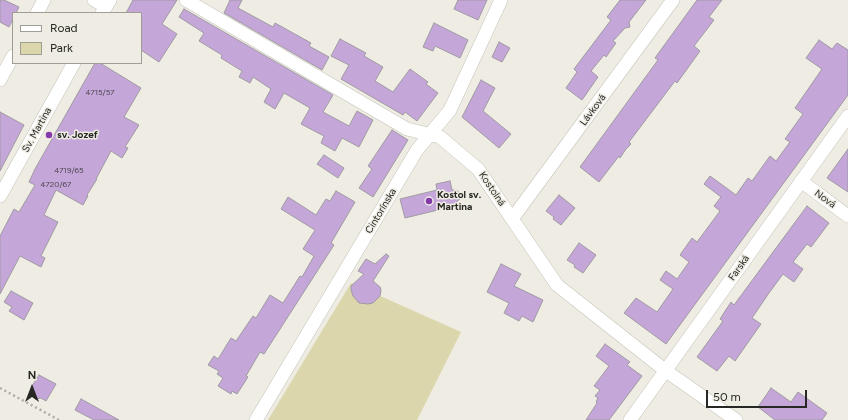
<!DOCTYPE html>
<meta charset="utf-8">
<style>
body{margin:0}
#map{position:relative;width:848px;height:420px;overflow:hidden;background:#eeece3;font-family:Figtree,sans-serif}
canvas{display:block}
.legend{position:absolute;left:12px;top:12px;width:130px;height:52px;box-sizing:border-box;background:#eeece3;border:1px solid #9e9d96;margin:0;padding:5px 7px;list-style:none;font-size:12px;color:#272723}
.legend li{display:flex;align-items:center;gap:8px;height:20px}
.legend b{width:20px;border:1px solid #9e9d96}
.north{position:absolute;left:12px;top:368px;width:40px;height:40px;-webkit-text-stroke:3px #eeece3;paint-order:stroke;rotate:0deg;font-size:11px;font-weight:700;line-height:16px;text-align:center;color:#272723}
.north::after{content:'';display:block;margin:auto;width:14px;height:18px;background:#272723;clip-path:polygon(50% 0,100% 100%,50% 72%,0 100%)}
.scale{position:absolute;left:706px;top:390px;width:101px;height:18px;box-sizing:border-box;border:2px solid #272723;border-top:0;padding-left:5px;font-size:12px;line-height:14px;white-space:nowrap;color:#272723;-webkit-text-stroke:3px #eeece3;paint-order:stroke}
</style>
<div id="map">
<canvas width="848" height="420"></canvas>
<ul class="legend">
<li><b style="height:5px;background:#fff"></b>Road</li>
<li><b style="height:11px;background:#dbd6ac"></b>Park</li>
</ul>
<div class="north">N</div>
<div class="scale">50 m</div>
</div>
<script>
const c = document.querySelector('canvas').getContext('2d');
c.lineJoin = 'round';
function fillPath(path, color) { c.fillStyle = color; c.fill(path, 'evenodd'); }
const shape = rows => new Path2D(rows.map(r => 'M' + r).join(''));
function trace(path, color, width, dash) { c.strokeStyle = color; c.lineWidth = width; c.lineCap = dash ? 'butt' : 'round'; c.setLineDash(dash || []); c.stroke(path); }
function label(font, color, halo, rows, align = 'center') {
  c.font = font + ' Figtree,sans-serif'; c.lineWidth = 3; c.setLineDash([]); c.textBaseline = 'middle'; c.strokeStyle = halo; c.fillStyle = color; for (const [text, x, y, turn = 0] of rows) {
    c.save(); c.translate(x, y); c.rotate((+turn || 0) * Math.PI / 180); c.textAlign = isNaN(turn) ? turn : align; if (halo) c.strokeText(text, 0, 0); c.fillText(text, 0, 0); c.restore();
  }
}
fillPath(shape([
 [351,283,461,332,417,420,268,420]
]), '#dbd6ac');
const building = shape([
 [0,0,4,0,19,7,16,13,13,13,13,19,9,27,0,22,0,0],
 [133,0,177,0,162,24,177,34,159,62,141,50,141,13,126,13,133,0],
 [230,0,242,0,238,8,273,27,275,23,311,43,309,46,329,57,322,70,224,13,230,0],
 [458,0,487,0,478,20,454,9,458,0],
 [620,0,646,0,629,22,630,27,625,28,613,41,616,43,606,57,604,55,591,71,598,77,582,100,566,88,577,72,574,69,611,20,607,17,620,0],
 [697,0,722,0,709,17,714,20,694,46,700,51,677,83,675,81,629,142,631,144,626,149,620,158,619,156,599,182,580,167,658,60,655,58,697,0],
 [184,9,333,95,323,112,349,126,357,111,373,120,359,147,342,138,335,151,321,143,324,136,301,124,310,108,284,93,275,109,264,102,271,89,253,77,250,83,239,77,242,71,221,58,222,55,199,41,204,33,179,17,184,9],
 [434,23,468,40,460,58,435,46,433,51,423,47,434,23],
 [340,39,366,53,364,56,383,67,375,81,393,92,410,69,428,82,426,84,438,93,417,121,405,112,403,115,341,79,349,65,331,56,340,39],
 [819,40,832,49,837,43,848,50,848,95,666,344,624,313,636,298,657,312,673,289,660,280,666,271,677,279,689,262,680,255,692,238,697,242,720,211,714,206,721,197,704,184,710,176,736,195,748,178,752,181,770,156,776,161,790,142,785,139,803,114,795,108,822,69,806,58,819,40],
 [499,42,510,48,502,62,492,57,499,42],
 [95,63,100,63,141,88,124,117,139,125,125,147,128,148,122,158,111,151,96,179,97,179,87,195,88,196,83,205,56,190,44,215,58,222,41,256,45,258,41,267,20,256,0,294,0,236,14,209,19,212,35,185,29,182,35,169,95,63],
 [481,80,495,88,483,111,511,134,499,148,462,117,481,80],
 [0,112,24,125,0,171,0,112],
 [392,130,408,140,373,197,359,188,372,169,368,166,392,130],
 [848,149,848,192,827,178,848,149],
 [324,155,344,168,338,178,317,164,324,155],
 [450,181,452,190,458,191,460,199,454,204,441,206,442,209,405,218,400,199,437,190,436,184,450,181],
 [336,191,355,202,331,243,334,245,264,354,260,352,246,376,248,377,237,394,232,391,231,394,218,386,223,378,217,374,219,371,208,365,214,356,218,359,231,338,236,341,253,316,256,318,270,295,283,303,300,276,302,277,314,256,303,249,315,230,281,209,288,197,316,215,326,199,330,201,336,191],
 [559,195,575,208,561,225,553,219,554,217,546,211,559,195],
 [807,206,829,223,811,247,807,244,793,262,803,269,794,282,783,274,769,293,752,318,761,324,735,361,729,356,717,371,697,357,723,321,720,319,731,302,734,305,807,206],
 [579,243,596,255,583,273,574,267,575,265,567,260,579,243],
 [386,254,389,256,373,281,380,287,381,290,380,296,373,303,368,304,359,303,353,296,351,290,351,286,364,274,358,271,366,259,375,264,386,254],
 [501,264,521,274,514,286,543,300,533,322,522,316,519,321,504,313,509,303,487,292,501,264],
 [11,291,33,303,24,320,9,311,12,307,4,302,11,291],
 [605,344,630,362,627,365,642,376,609,420,586,420,597,403,596,402,598,398,595,396,600,390,594,386,609,366,596,356,605,344],
 [39,375,56,384,46,401,41,398,35,399,32,386,39,375],
 [771,388,791,402,798,392,827,413,822,420,775,420,758,407,771,388],
 [81,399,119,420,94,420,75,410,81,399]
]);
fillPath(building, '#c4a6d8');
trace(building, '#9f9aa2', 1);
const minor = shape([
 [94,0,106,7],
 [186,0,407,129,440,137,478,169,557,285,666,371,736,420],
 [37,13,44,0],
 [102,13,110,0],
 [0,80,13,56],
 [801,181,848,216],
 [0,196,74,63],
 [512,219,673,0],
 [256,420,417,150,450,110,501,0],
 [630,420,848,116]
]);
trace(minor, '#c4c3b9', 14);
trace(shape([
 [0,388,59,420]
]), '#adaca4', 2.5, [2, 3]);
trace(minor, '#fff', 13);
for (const [x, y, r, color] of [
 [49,135,4,"#8439ab"],
 [429,201,4,"#8439ab"]
]) { const dot = new Path2D(); dot.arc(x, y, r, 0, 2 * Math.PI); c.fillStyle = color; c.fill(dot); trace(dot, '#eeece3', 1.5); }
label('8px', '#4e4750', null, [
 ["4715/57",100,93],
 ["4719/65",69,171],
 ["4720/67",56,185]
]);
label('10px', '#272723', '#eeece3', [
 ["Lávková",593,110,-54],
 ["Sv. Martina",37,130,-61],
 ["Kostolná",492,189,56],
 ["Nová",825,199,36],
 ["Cintorínska",381,211,-59],
 ["Farská",739,268,-55]
]);
label('bold 10px', '#272723', '#eeece3', [
 ["sv. Jozef",57,135],
 ["Kostol sv.",437,195],
 ["Martina",437,207]
], 'left');
</script>
